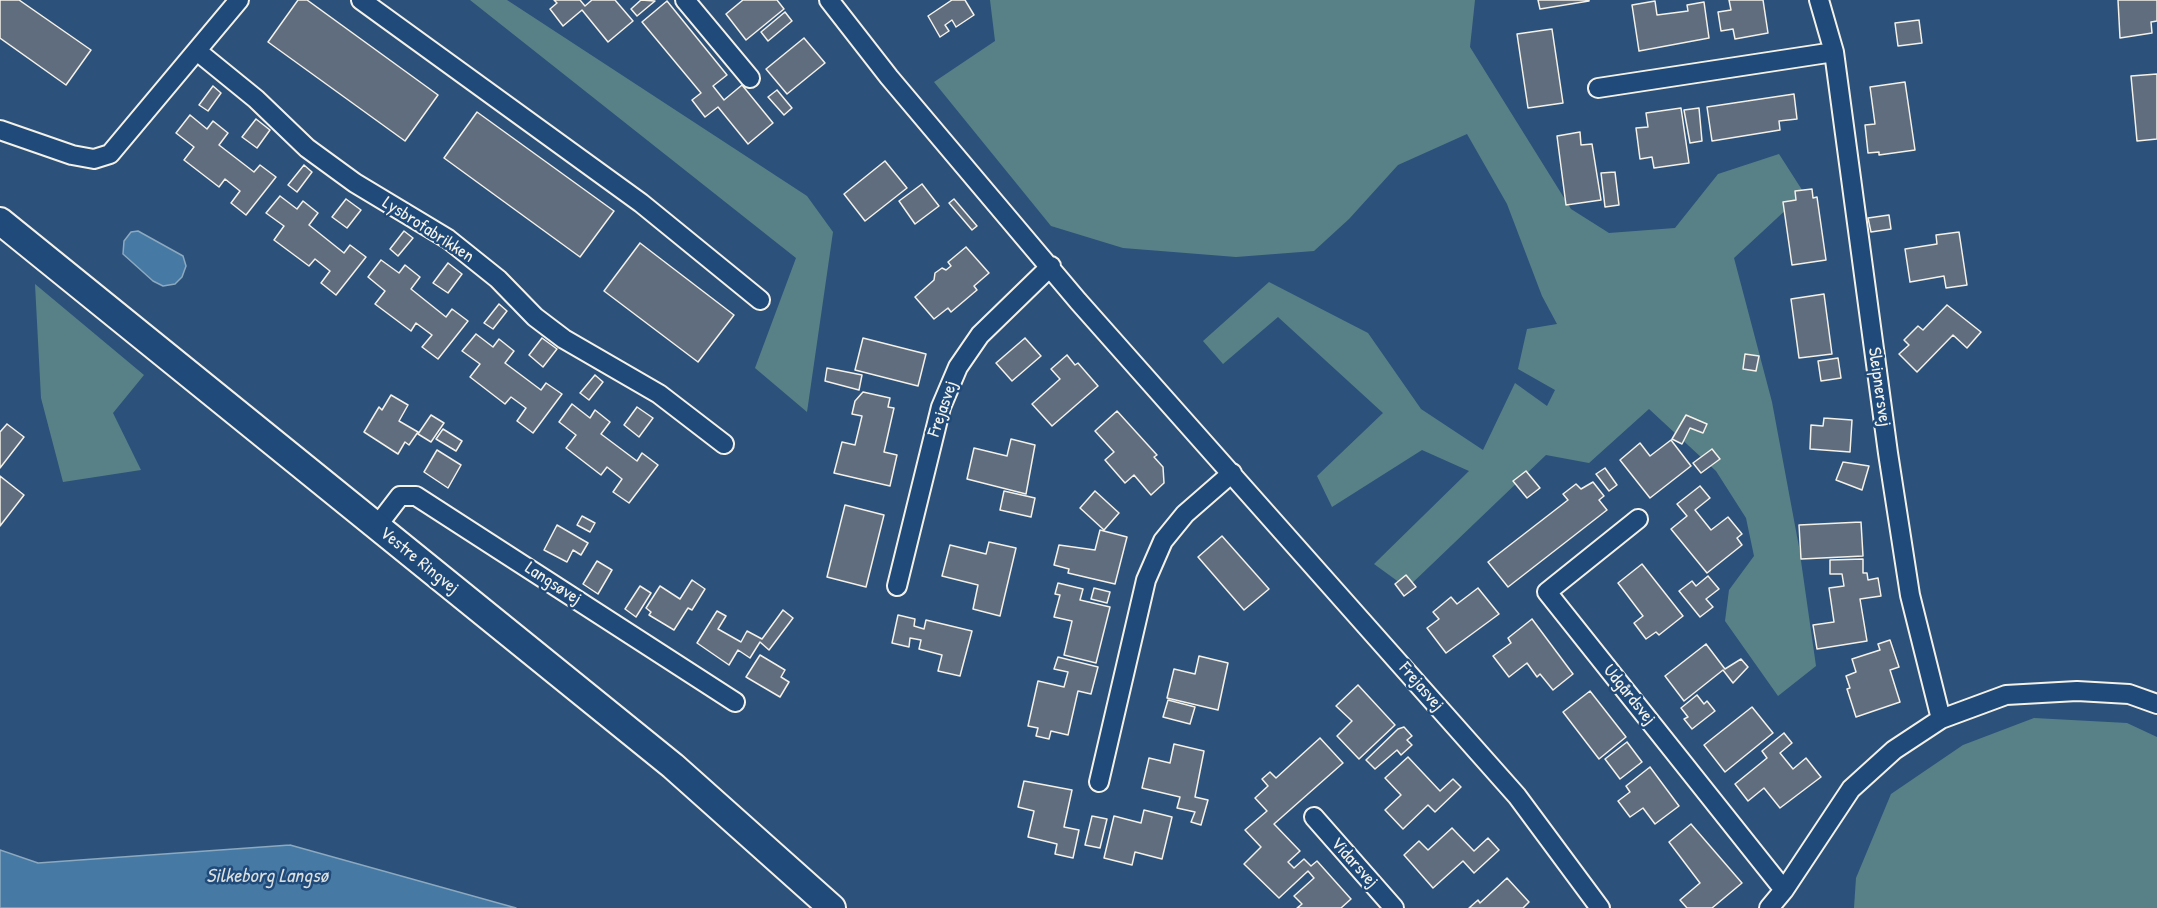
<!DOCTYPE html>
<meta charset="utf-8">
<style>
body{margin:0}
canvas{display:block;background:#2c517b}
</style>
<canvas width="2157" height="908"></canvas>
<script>
const c = document.querySelector('canvas').getContext('2d');
c.lineJoin = 'round';
function fillPath(path, color) { c.fillStyle = color; c.fill(path, 'evenodd'); }
const shape = rows => new Path2D(rows.map(r => 'M' + r).join(''));
function trace(path, color, width, dash) { c.strokeStyle = color; c.lineWidth = width; c.lineCap = dash ? 'butt' : 'round'; c.setLineDash(dash || []); c.stroke(path); }
function label(font, color, halo, rows, align = 'center') {
  c.font = font + ' "Patrick Hand",sans-serif'; c.lineWidth = 5; c.setLineDash([]); c.textBaseline = 'middle'; c.strokeStyle = halo; c.fillStyle = color; for (const [text, x, y, turn = 0] of rows) {
    c.save(); c.translate(x, y); c.rotate((+turn || 0) * Math.PI / 180); c.textAlign = isNaN(turn) ? turn : align; if (halo) c.strokeText(text, 0, 0); c.fillText(text, 0, 0); c.restore();
  }
}
fillPath(shape([
 [470,0,507,0,807,196,833,232,807,412,755,368,796,258],
 [990,0,1475,0,1470,47,1571,209,1609,233,1675,228,1718,174,1779,154,1804,193,1734,258,1772,402,1799,547,1816,666,1778,696,1725,621,1729,590,1754,556,1746,518,1716,471,1649,409,1589,463,1546,455,1407,588,1374,564,1469,471,1422,450,1332,507,1317,476,1383,413,1278,317,1223,364,1203,341,1269,282,1368,333,1421,409,1483,450,1515,383,1547,406,1555,390,1518,369,1527,329,1557,324,1542,296,1507,204,1467,134,1398,165,1349,219,1314,251,1236,257,1123,248,1051,226,934,82,995,41],
 [35,284,144,375,113,413,141,470,63,482,41,398],
 [2034,718,2127,723,2157,737,2157,908,1854,908,1856,878,1891,794,1963,745]
]), '#588187');
const water = shape([
 [138,231,183,256,186,266,182,277,175,284,163,286,153,281,123,254,124,241,131,232,138,231],
 [290,845,516,908,0,908,0,850,38,863,290,845]
]);
fillPath(water, '#4679a3');
trace(water, '#8ca9bf', 1.5);
const building = shape([
 [0,0,19,0,91,50,66,85,0,38,0,0],
 [298,0,307,0,438,95,405,141,268,42,298,0],
 [554,0,580,0,585,6,592,0,615,0,633,21,608,42,582,10,563,26,550,9,557,3,554,0],
 [641,0,655,1,637,16,631,9,641,0],
 [743,0,777,0,784,9,746,40,726,14,743,0],
 [952,0,965,0,974,15,956,27,952,20,945,25,949,31,940,37,928,16,952,0],
 [1538,0,1589,0,1589,1,1540,9,1538,0],
 [1729,0,1763,0,1768,33,1735,39,1733,29,1721,31,1718,12,1731,10,1729,0],
 [2118,0,2157,0,2157,21,2151,22,2152,33,2120,38,2118,0],
 [667,1,727,75,713,86,724,100,742,85,773,123,748,144,718,107,705,117,692,100,701,93,642,22,667,1],
 [1655,1,1657,15,1688,11,1687,5,1704,2,1709,38,1639,51,1632,5,1655,1],
 [785,12,792,21,768,41,761,32,785,12],
 [1919,20,1922,43,1898,46,1895,23,1919,20],
 [1552,29,1563,103,1528,108,1517,34,1552,29],
 [804,38,825,63,787,94,766,69,804,38],
 [2157,74,2157,139,2137,141,2131,76,2157,74],
 [1905,82,1915,150,1879,155,1879,152,1868,153,1865,125,1875,124,1870,87,1905,82],
 [213,86,221,93,208,111,199,105,213,86],
 [777,90,792,108,784,115,768,97,777,90],
 [1794,94,1797,119,1779,121,1780,130,1712,141,1707,107,1794,94],
 [1681,108,1689,163,1654,168,1652,157,1640,159,1636,128,1648,127,1646,113,1681,108],
 [1699,108,1702,141,1690,143,1684,110,1699,108],
 [477,112,614,211,580,257,444,158,477,112],
 [190,115,207,129,213,121,228,133,219,145,254,172,260,165,276,177,246,215,231,203,240,191,225,179,219,187,184,160,194,147,176,133,190,115],
 [256,119,270,130,257,148,242,137,256,119],
 [1580,132,1581,145,1592,144,1601,200,1566,205,1557,136,1580,132],
 [885,161,907,188,865,221,844,194,885,161],
 [304,165,312,172,297,192,288,185,304,165],
 [1615,172,1619,205,1605,207,1601,173,1615,172],
 [922,184,939,206,915,224,899,201,922,184],
 [1812,189,1813,198,1817,197,1826,260,1792,265,1783,202,1796,200,1795,191,1812,189],
 [280,196,297,209,303,201,318,213,309,225,344,253,350,245,366,257,336,295,321,283,330,271,315,259,309,266,274,240,284,226,266,213,280,196],
 [346,199,361,210,347,228,332,217,346,199],
 [954,199,977,226,972,230,949,203,954,199],
 [1889,215,1891,229,1871,232,1868,218,1889,215],
 [404,231,413,238,398,256,390,249,404,231],
 [1959,232,1967,285,1946,288,1944,276,1910,282,1905,249,1937,244,1936,235,1959,232],
 [640,243,734,315,698,362,604,291,640,243],
 [966,247,989,273,974,286,977,290,951,312,948,308,934,319,915,297,934,280,935,273,942,268,946,270,951,266,948,262,966,247],
 [381,260,399,273,405,265,420,277,411,289,446,317,452,309,468,321,438,359,422,347,432,335,416,323,411,331,375,304,385,291,368,277,381,260],
 [448,263,462,274,448,293,433,283,448,263],
 [1824,294,1832,354,1799,358,1791,299,1824,294],
 [499,304,507,311,493,329,484,323,499,304],
 [1947,305,1981,332,1967,348,1953,335,1917,372,1899,354,1909,345,1904,340,1918,326,1923,330,1947,305],
 [476,334,493,347,499,339,514,351,505,363,541,390,546,383,562,394,533,433,517,421,526,408,511,397,505,404,470,377,480,364,462,351,476,334],
 [542,338,557,349,543,367,529,355,542,338],
 [863,338,926,354,918,386,855,370,863,338],
 [1025,338,1041,356,1012,381,996,363,1025,338],
 [1745,354,1759,356,1756,371,1743,369,1745,354],
 [1067,355,1075,365,1078,363,1098,386,1052,426,1032,404,1060,379,1051,369,1067,355],
 [1838,358,1841,378,1821,381,1818,361,1838,358],
 [827,368,862,375,859,390,825,381,827,368],
 [595,375,603,382,589,400,580,393,595,375],
 [863,392,890,398,888,407,894,408,884,452,897,455,890,486,834,473,842,442,855,445,862,416,852,414,855,401,863,392],
 [391,395,408,405,399,421,418,432,409,445,405,442,398,454,364,432,379,407,382,410,391,395],
 [572,404,590,418,595,410,610,422,601,434,637,461,642,453,658,465,629,503,613,492,622,479,607,467,601,475,566,448,576,435,559,422,572,404],
 [637,407,653,418,639,437,624,425,637,407],
 [1117,411,1157,455,1154,457,1163,467,1164,483,1151,495,1134,475,1125,483,1105,460,1114,452,1095,431,1117,411],
 [431,415,444,423,431,442,418,434,431,415],
 [1686,415,1707,424,1703,433,1690,428,1682,444,1672,439,1686,415],
 [1824,418,1852,420,1850,452,1810,449,1811,425,1823,426,1824,418],
 [7,424,24,437,0,468,0,432,7,424],
 [443,429,462,441,456,451,436,439,443,429],
 [1011,439,1035,445,1026,494,967,479,974,448,1007,456,1011,439],
 [1671,440,1691,466,1650,498,1620,460,1640,443,1650,456,1671,440],
 [1712,449,1720,459,1701,473,1693,463,1712,449],
 [437,450,461,465,448,488,424,472,437,450],
 [1843,462,1869,466,1862,490,1836,480,1843,462],
 [1605,468,1617,485,1609,491,1596,474,1605,468],
 [1526,471,1540,488,1527,498,1513,481,1526,471],
 [0,476,24,495,0,526,0,476],
 [1593,482,1604,496,1599,500,1607,510,1508,587,1488,562,1568,500,1563,494,1576,484,1581,489,1593,482],
 [1700,486,1710,498,1695,510,1711,530,1728,517,1742,534,1737,538,1742,545,1707,573,1671,529,1687,516,1677,504,1700,486],
 [1004,491,1035,498,1031,517,1000,510,1004,491],
 [1095,491,1119,513,1104,530,1080,508,1095,491],
 [845,505,884,515,866,587,827,577,845,505],
 [582,516,595,523,590,532,577,525,582,516],
 [1861,522,1863,556,1801,559,1799,525,1861,522],
 [557,525,588,543,581,555,573,550,567,562,544,550,557,525],
 [1100,530,1127,537,1115,584,1068,573,1069,569,1054,565,1059,545,1095,550,1100,530],
 [1222,536,1269,589,1244,610,1198,557,1222,536],
 [989,542,1016,548,1000,616,973,609,978,585,942,576,950,545,986,554,989,542],
 [1863,559,1863,573,1867,573,1868,580,1878,578,1881,596,1860,599,1867,641,1817,649,1813,625,1834,622,1829,588,1844,586,1842,574,1830,574,1830,560,1863,559],
 [597,561,612,570,598,594,583,584,597,561],
 [1642,564,1683,616,1659,635,1656,632,1646,639,1634,623,1643,616,1618,583,1642,564],
 [1406,575,1416,587,1404,596,1395,584,1406,575],
 [1708,576,1719,589,1706,599,1713,607,1700,617,1679,591,1692,581,1696,586,1708,576],
 [692,580,705,589,692,610,688,608,674,630,649,615,651,612,646,608,660,586,680,599,692,580],
 [1058,583,1083,589,1080,600,1110,607,1096,663,1064,655,1072,621,1054,617,1060,595,1055,594,1058,583],
 [640,586,651,593,636,617,625,609,640,586],
 [1094,588,1110,592,1107,603,1091,599,1094,588],
 [1478,588,1499,614,1446,653,1427,628,1439,619,1433,612,1451,597,1457,604,1478,588],
 [783,610,793,618,769,650,760,642,750,658,738,650,729,665,697,643,717,611,726,616,718,629,741,642,747,631,762,639,783,610],
 [898,615,915,619,914,626,924,629,926,620,972,631,960,676,938,671,942,655,919,649,921,640,910,638,909,647,892,643,898,615],
 [1532,619,1573,674,1553,690,1540,674,1537,677,1527,663,1509,677,1493,656,1511,643,1508,638,1532,619],
 [1890,640,1899,667,1890,670,1900,702,1856,717,1847,689,1850,688,1846,676,1856,672,1852,659,1880,650,1878,644,1890,640],
 [1706,644,1725,669,1741,659,1748,667,1733,683,1723,670,1684,701,1665,676,1706,644],
 [760,655,785,670,781,677,789,682,780,697,746,677,760,655],
 [1199,656,1228,663,1218,710,1167,698,1174,669,1195,674,1199,656],
 [1058,657,1098,667,1091,694,1078,691,1068,735,1051,731,1049,739,1036,736,1038,728,1028,726,1038,681,1064,687,1068,672,1054,669,1058,657],
 [1358,685,1395,725,1359,759,1337,736,1352,721,1336,706,1358,685],
 [1590,691,1626,737,1599,759,1563,712,1590,691],
 [1697,695,1704,704,1707,701,1715,711,1692,729,1684,719,1688,717,1681,708,1697,695],
 [1168,700,1195,707,1190,724,1163,717,1168,700],
 [1752,707,1773,733,1725,772,1704,745,1752,707],
 [1404,727,1412,736,1407,740,1412,745,1401,755,1397,750,1375,769,1366,760,1398,729,1404,727],
 [1784,733,1792,743,1780,753,1793,769,1806,758,1821,777,1780,808,1764,788,1748,801,1735,784,1767,758,1762,751,1784,733],
 [1320,738,1343,763,1274,824,1300,851,1288,862,1294,868,1304,859,1311,866,1317,861,1351,899,1341,908,1297,908,1302,904,1294,896,1314,878,1308,871,1279,898,1244,864,1261,847,1245,830,1267,811,1255,798,1268,786,1262,779,1270,772,1276,778,1320,738],
 [1627,742,1642,762,1620,779,1605,759,1627,742],
 [1174,744,1204,751,1195,797,1208,800,1201,825,1191,822,1195,812,1177,808,1180,797,1142,788,1149,758,1170,763,1174,744],
 [1408,757,1440,791,1453,779,1461,787,1435,812,1428,805,1403,829,1385,810,1401,795,1385,778,1408,757],
 [1650,767,1679,806,1655,824,1643,808,1630,817,1618,801,1630,792,1626,786,1650,767],
 [1024,781,1072,790,1064,827,1079,830,1073,858,1055,854,1057,844,1028,837,1034,811,1018,807,1024,781],
 [1144,810,1172,817,1162,859,1135,852,1132,865,1104,858,1114,816,1141,823,1144,810],
 [1092,816,1107,819,1100,848,1085,845,1092,816],
 [1691,824,1742,883,1712,908,1687,908,1680,900,1700,883,1669,842,1691,824],
 [1452,828,1474,851,1488,838,1499,850,1474,873,1463,861,1433,888,1404,855,1419,841,1428,850,1452,828],
 [1507,878,1529,902,1523,908,1469,908,1478,900,1480,903,1507,878]
]);
fillPath(building, '#606d7f');
trace(building, '#f4f1e8', 1.5);
const minor = shape([
 [361,0,641,203,760,300],
 [685,0,750,78],
 [829,0,889,77,1078,301,1517,796,1600,908],
 [1819,0,1834,52,1888,453,1910,595,1941,719],
 [197,51,256,99,307,148,355,183,448,239,498,279,535,317,564,339,659,394,724,444],
 [1598,88,1834,52],
 [0,130,72,155,94,159,110,154,239,0],
 [1638,519,1547,592,1784,890],
 [377,526,400,496,416,496,735,702],
 [897,586,941,407,958,367,980,335,1051,266],
 [1099,782,1146,580,1163,541,1185,514,1232,473],
 [1314,817,1394,908],
 [1769,908,1784,890,1851,789,1894,750,1941,719,2006,695,2077,691,2129,694,2157,704]
]);
const secondary = shape([
 [0,221,673,766,832,908]
]);
trace(minor, '#f4f1e8', 22);
trace(secondary, '#f4f1e8', 30);
trace(minor, '#1f4a7a', 18);
trace(secondary, '#1f4a7a', 26);
label('18px', '#f4f1e8', '#1f4a7a', [
 ["Lysbrofabrikken",428,230,33],
 ["Sleipnersvej",1879,387,82],
 ["Frejasvej",943,409,-71],
 ["Vestre Ringvej",419,561,39],
 ["Langsøvej",553,584,33],
 ["Frejasvej",1421,687,49],
 ["Udgårdsvej",1629,695,51],
 ["Vidarsvej",1354,863,48]
]);
label('italic 20px', '#dadfde', '#1f4a7a', [
 ["Silkeborg Langsø",267,877]
]);
</script>
